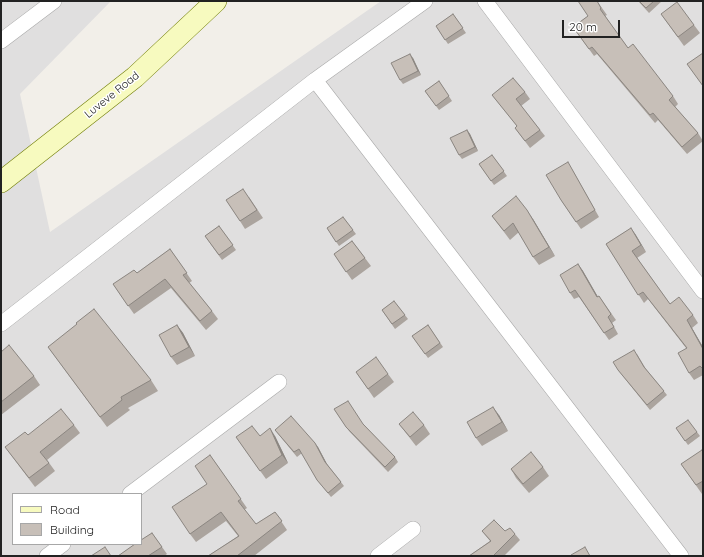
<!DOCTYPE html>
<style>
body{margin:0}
#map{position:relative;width:704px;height:557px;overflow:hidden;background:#f2efe9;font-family:Quicksand,sans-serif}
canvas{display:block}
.frame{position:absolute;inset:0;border:2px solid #222;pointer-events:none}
.legend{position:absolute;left:12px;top:493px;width:130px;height:52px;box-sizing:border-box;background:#fff;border:1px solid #a7a7a7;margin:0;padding:5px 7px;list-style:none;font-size:12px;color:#222}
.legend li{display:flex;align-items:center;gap:8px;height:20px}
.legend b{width:20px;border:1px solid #a7a7a7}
.scale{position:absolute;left:562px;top:20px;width:58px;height:18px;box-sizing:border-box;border:2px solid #222;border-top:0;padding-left:5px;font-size:12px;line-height:14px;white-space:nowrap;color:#222;-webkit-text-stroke:3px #fff;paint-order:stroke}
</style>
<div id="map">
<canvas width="704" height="557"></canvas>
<div class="frame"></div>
<ul class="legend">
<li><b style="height:5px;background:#f7fabf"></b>Road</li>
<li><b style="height:11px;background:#c7bfb8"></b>Building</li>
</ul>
<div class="scale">20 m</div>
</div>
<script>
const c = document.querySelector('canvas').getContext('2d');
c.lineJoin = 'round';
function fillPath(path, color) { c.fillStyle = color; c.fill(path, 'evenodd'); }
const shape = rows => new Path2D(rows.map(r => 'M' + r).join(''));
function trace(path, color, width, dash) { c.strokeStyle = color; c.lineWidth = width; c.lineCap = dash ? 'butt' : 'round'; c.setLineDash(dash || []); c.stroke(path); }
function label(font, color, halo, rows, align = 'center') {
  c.font = font + ' Quicksand,sans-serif'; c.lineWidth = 3; c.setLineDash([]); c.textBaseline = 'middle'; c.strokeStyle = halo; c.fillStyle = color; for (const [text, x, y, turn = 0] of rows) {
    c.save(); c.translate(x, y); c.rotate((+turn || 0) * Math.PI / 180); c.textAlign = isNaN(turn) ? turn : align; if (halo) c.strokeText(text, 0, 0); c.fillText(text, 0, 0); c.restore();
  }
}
fillPath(shape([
 [1,1,111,1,20,94,50,232,381,1,703,1,703,556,1,556],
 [13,494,141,494,141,544,13,544]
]), '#e0dfdf');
const street = shape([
 [485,1,703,291],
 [1,41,54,1],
 [315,80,681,556],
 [1,324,315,80,425,1],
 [130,494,279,382],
 [47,556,63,544],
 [378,556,413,529]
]);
const secondary = shape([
 [1,182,135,77,216,1]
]);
trace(street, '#a9a9a9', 16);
trace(secondary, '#707d05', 22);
trace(street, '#fff', 15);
trace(secondary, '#f7fabf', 21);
fillPath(shape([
 [597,1,607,15,605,16,628,48,673,96,678,104,675,107,698,133,703,141,687,154,658,120,655,123,597,54,594,56,573,27,588,16],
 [638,1,662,1,649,13],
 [453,14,466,33,448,44,436,26],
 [661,14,694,25,700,33,684,46],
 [413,58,421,75,403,84,400,80],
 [439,81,452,101,439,110,425,91],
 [525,92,530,99,521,106,545,136,530,148,515,128,517,126,492,95],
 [467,130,470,134,478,151,462,159,459,155],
 [492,155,507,176,494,185,479,164],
 [572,169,599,217,581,229,561,200],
 [249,197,263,218,245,229,240,221],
 [492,216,533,219,555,256,539,265,533,257,519,232,510,240],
 [343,217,356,234,339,246,327,228],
 [219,226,236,250,222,260,205,236],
 [631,228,646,252,637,258,670,304,693,315,698,323,692,328,703,347,703,375,694,380,689,373,686,348,648,299,644,303,606,244],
 [352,241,371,266,352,280,334,254],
 [170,249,192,281,189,283,212,311,218,319,206,330,171,288,134,314,113,284,137,273],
 [578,264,583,271,598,297,599,296,616,320,612,323,618,334,609,340,579,297,574,299,570,293],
 [394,301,408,319,395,329,382,310],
 [177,325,183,333,195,356,177,365,171,357],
 [428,325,443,347,428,358,412,336],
 [48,347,151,380,158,391,128,408,130,410,107,427],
 [1,352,34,376,40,385,1,415],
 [637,354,646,369,667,395,650,410,618,370],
 [356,372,388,374,394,382,374,398],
 [334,409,364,425,395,457,398,462,388,472,349,431],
 [499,415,508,431,482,446,476,438],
 [399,424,424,425,430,434,416,446],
 [74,425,80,433,47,460,55,471,35,487,5,447,28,435],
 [676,428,697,432,700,436,688,445],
 [275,430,318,447,327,464,344,486,331,497,317,480,302,453,297,457],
 [260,436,275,436,288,463,266,479,236,437],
 [703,451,703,493,702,494,681,464],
 [210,455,247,508,244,510,256,524,275,512,287,530,254,556,208,556,238,536,226,521,196,542,190,534,207,484],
 [543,467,549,476,529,493,516,478,511,469],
 [482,531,505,531,515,534,520,540,504,556,469,556,490,541],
 [152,533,167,554,164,556,118,556]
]), '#aba49e');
fillPath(shape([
 [410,54,413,58,421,75,418,71],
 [467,130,470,134,478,151,475,147],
 [527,210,533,219,555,256,549,247],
 [631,228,636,235,646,252,641,245],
 [578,264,583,271,602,304,597,297],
 [687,320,692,328,703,347,703,349],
 [177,325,183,333,195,356,189,347],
 [493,407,499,415,508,431,502,422],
 [270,428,275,436,288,463,282,455],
 [315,443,318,447,328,466,325,462]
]), '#8b8681');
const building = shape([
 [578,1,597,1,601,8,600,9,628,48,633,44,673,96,669,100,698,133,682,147,653,113,650,115,592,47,589,49,573,27,588,16,578,1],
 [639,1,654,1,646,8,639,1],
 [677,2,694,25,678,37,661,14,677,2],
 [453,14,463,28,445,40,436,26,453,14],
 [703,53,703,86,687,64,703,53],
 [410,54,418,71,400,80,391,63,410,54],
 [513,78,525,92,516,99,540,130,525,141,515,128,517,126,492,95,513,78],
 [439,81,449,96,436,106,425,91,439,81],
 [467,130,475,147,459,155,450,138,467,130],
 [492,155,504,171,491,181,479,164,492,155],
 [568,162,595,210,576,222,561,200,546,175,568,162],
 [243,189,257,210,240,221,226,200,243,189],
 [516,196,527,210,549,247,533,257,513,223,504,231,492,216,516,196],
 [343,217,353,230,336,242,327,228,343,217],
 [219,226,233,245,219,255,205,236,219,226],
 [631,228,641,245,632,251,670,304,679,297,693,315,687,320,703,349,703,369,700,366,689,373,678,353,687,348,643,292,638,295,606,244,631,228],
 [352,241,365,258,346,272,334,254,352,241],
 [170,249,187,273,183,275,212,311,200,321,165,279,128,306,113,284,134,270,137,273,170,249],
 [578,264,597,297,599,296,611,314,608,317,614,327,604,333,575,290,570,293,560,275,578,264],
 [394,301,405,315,392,324,382,310,394,301],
 [94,309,151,380,121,397,122,400,100,417,48,347,77,324,76,323,94,309],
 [177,325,189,347,171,357,159,335,177,325],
 [428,325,440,343,425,354,412,336,428,325],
 [9,345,34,376,1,402,1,352,9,345],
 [634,350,644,367,664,391,647,405,618,370,613,362,634,350],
 [376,357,388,374,368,389,356,372,376,357],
 [348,401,363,424,395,457,385,467,346,427,334,409,348,401],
 [493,407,502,422,476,438,467,422,493,407],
 [61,409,74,425,40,452,49,463,29,478,5,447,25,432,28,435,61,409],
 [413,412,424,425,410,437,399,424,413,412],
 [291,416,315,443,325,462,341,482,328,493,317,480,299,449,294,452,275,430,291,416],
 [688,420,697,432,685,441,676,428,688,420],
 [252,426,260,436,270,428,282,455,260,471,236,437,252,426],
 [702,450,703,451,703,481,696,485,681,464,702,450],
 [531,452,543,467,523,484,511,469,531,452],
 [210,455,241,499,238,501,256,524,275,512,282,521,237,556,208,556,239,536,221,512,190,534,172,507,207,484,195,466,210,455],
 [494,520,505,531,510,528,515,534,493,556,469,556,491,541,482,531,494,520],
 [152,533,162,547,148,556,118,556,135,544,141,544,141,540,152,533],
 [105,547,111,556,91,556,105,547],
 [585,547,590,556,571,556,571,555,585,547]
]);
fillPath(building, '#c7bfb8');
trace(building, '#8b8681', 1);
label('11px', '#222', '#fff', [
 ["Luveve Road",112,95,-39]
]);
</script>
